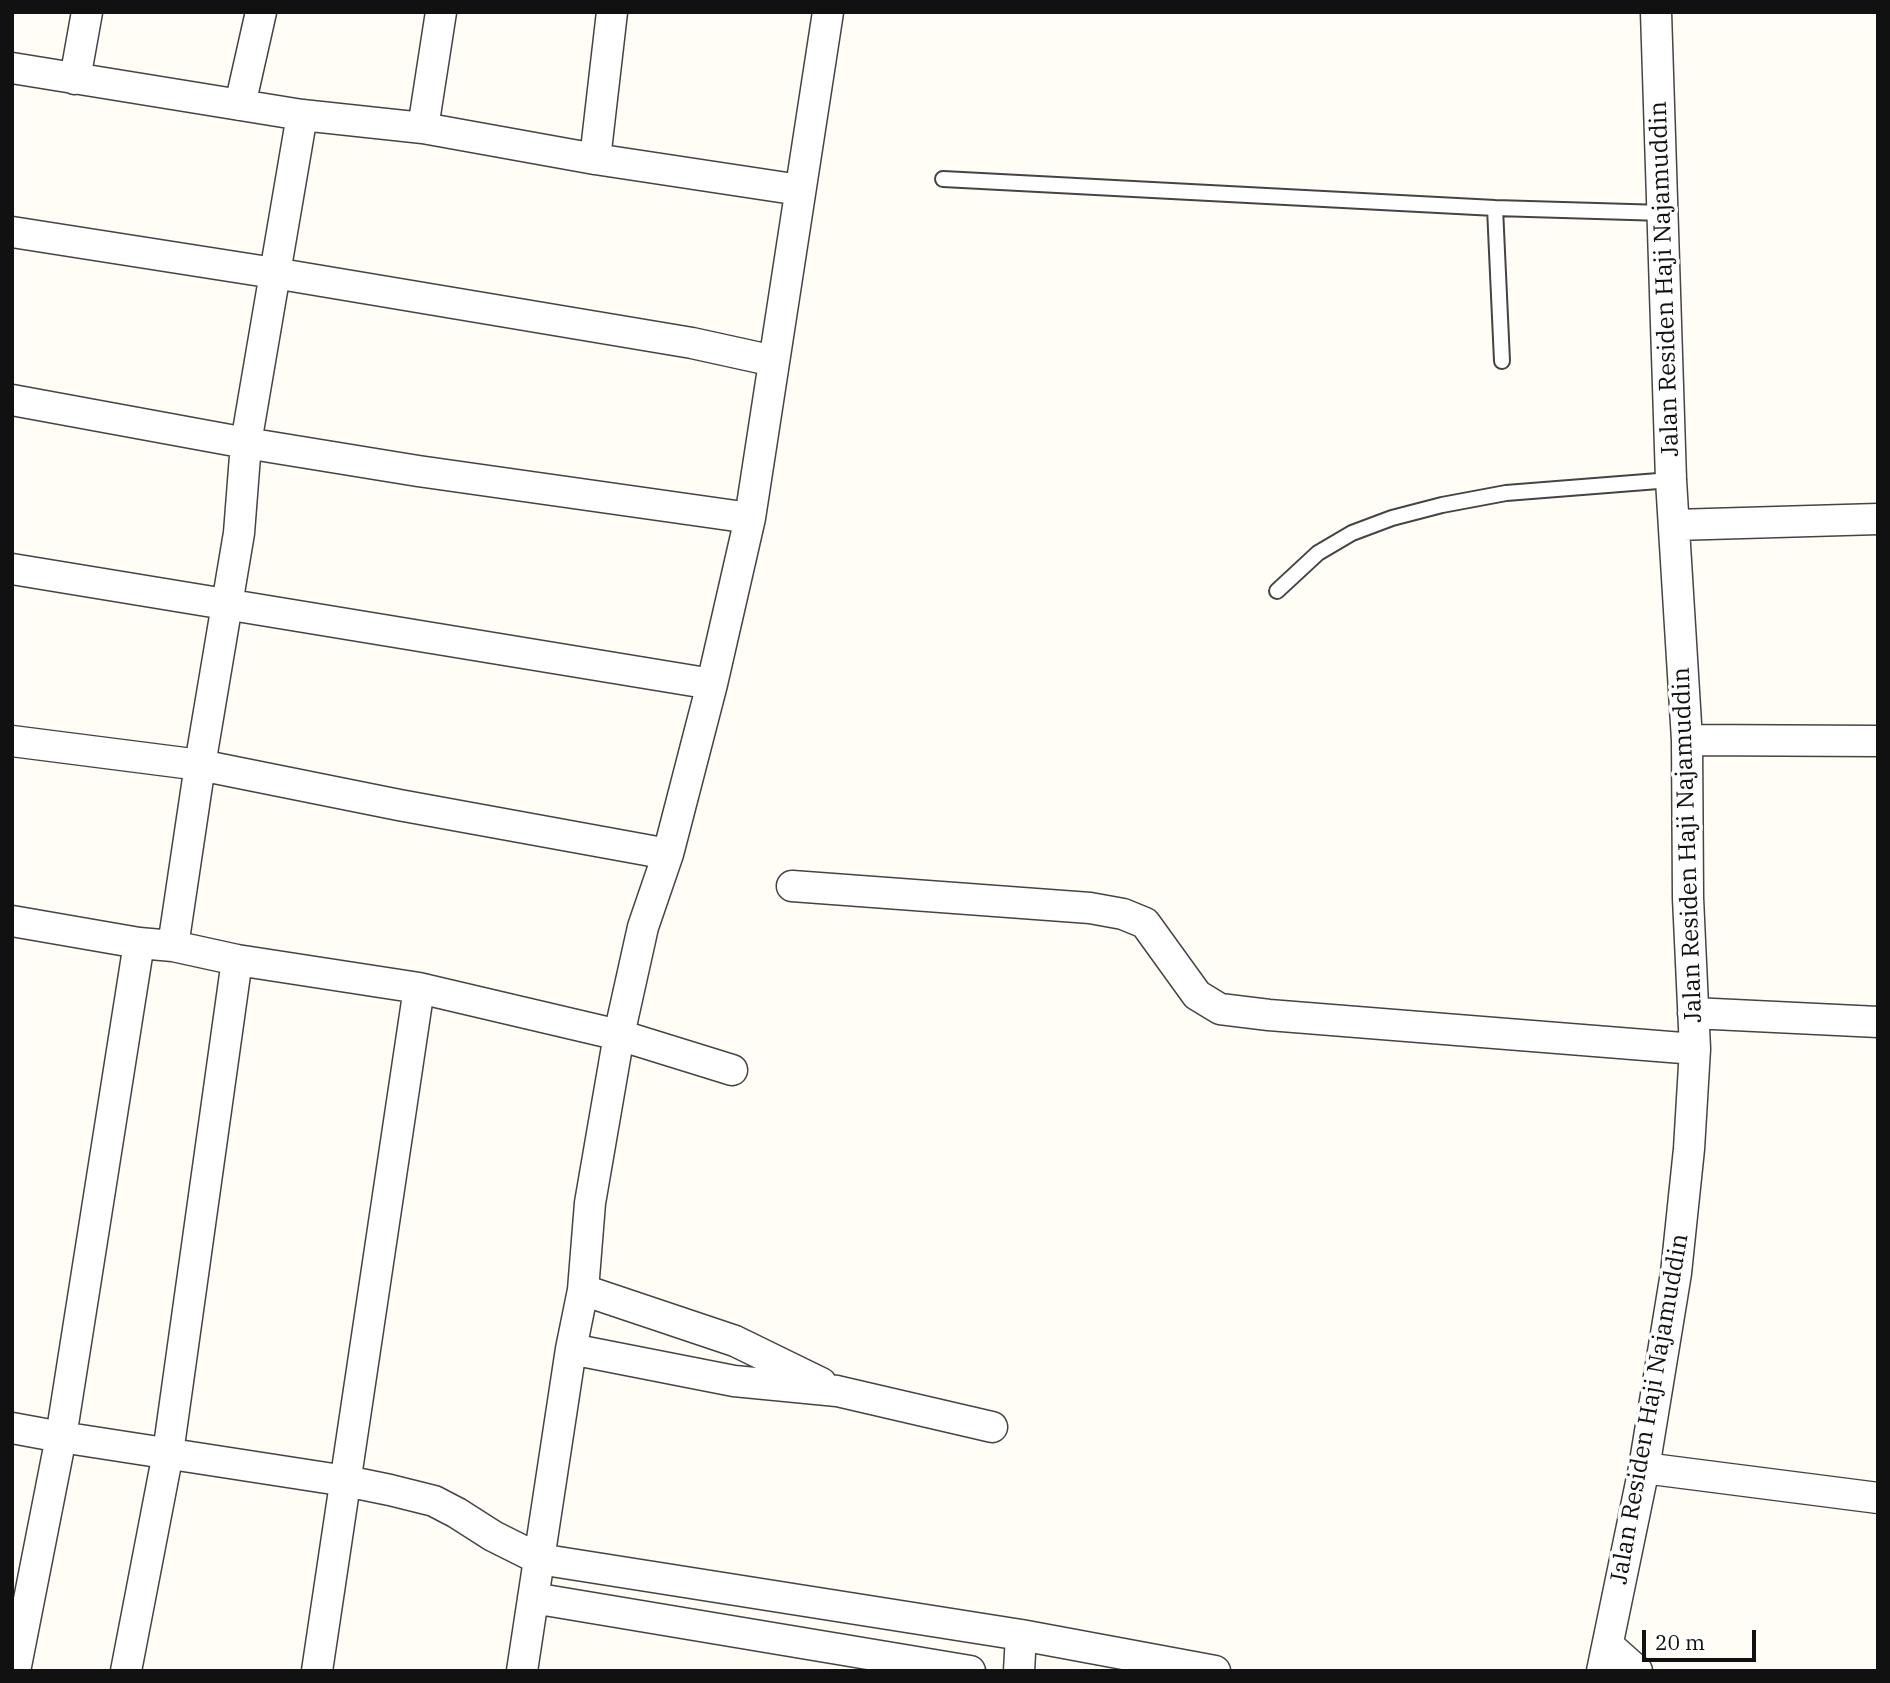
<!DOCTYPE html>
<style>
body{margin:0}
#map{position:relative;width:1890px;height:1683px;overflow:hidden;background:#fffdf5;font-family:"IBM Plex Serif",serif}
canvas{display:block}
.frame{position:absolute;inset:0;border:14px solid #111;pointer-events:none}
.scale{position:absolute;left:1642px;top:1630px;width:114px;height:32px;box-sizing:border-box;border:4px solid #111;border-top:0;padding-left:9px;font-size:21px;line-height:24px;white-space:nowrap;color:#111;-webkit-text-stroke:5px #fff;paint-order:stroke}
</style>
<div id="map">
<canvas width="1890" height="1683"></canvas>
<div class="frame"></div>
<div class="scale">20 m</div>
</div>
<script>
const c = document.querySelector('canvas').getContext('2d');
c.lineJoin = 'round';
const shape = rows => new Path2D(rows.map(r => 'M' + r).join(''));
function trace(path, color, width, dash) { c.strokeStyle = color; c.lineWidth = width; c.lineCap = dash ? 'butt' : 'round'; c.setLineDash(dash || []); c.stroke(path); }
function label(font, color, halo, rows, align = 'center') {
  c.font = font + ' "IBM Plex Serif",serif'; c.lineWidth = 7; c.setLineDash([]); c.textBaseline = 'middle'; c.strokeStyle = halo; c.fillStyle = color; for (const [text, x, y, turn = 0] of rows) {
    c.save(); c.translate(x, y); c.rotate((+turn || 0) * Math.PI / 180); c.textAlign = isNaN(turn) ? turn : align; if (halo) c.strokeText(text, 0, 0); c.fillText(text, 0, 0); c.restore();
  }
}
const service = shape([
 [943,179,1495,208,1664,213],
 [1495,208,1502,361],
 [1277,591,1318,553,1352,533,1392,518,1442,505,1506,493,1671,480]
]);
const minor = shape([
 [12,68,302,115,423,128,595,159,800,190],
 [75,79,87,12],
 [240,105,261,12],
 [423,128,441,12],
 [595,159,612,12],
 [12,232,274,273,692,343,774,361],
 [12,400,246,443,418,471,750,518],
 [1675,525,1878,519],
 [12,569,712,684],
 [1687,740,1878,741],
 [12,741,200,765,399,805,668,854],
 [792,886,1090,908,1123,914,1145,923,1197,995,1220,1009,1269,1015,1695,1049],
 [12,921,139,943,173,946,237,960,419,988,619,1035,732,1070],
 [173,946,200,765,239,533,246,443,302,115],
 [1693,1013,1878,1022],
 [583,1290,735,1341,821,1383],
 [571,1349,734,1381,837,1391,992,1427],
 [12,1428,61,1437,346,1481,390,1490,434,1501,457,1513,493,1536,539,1559,1021,1635,1215,1671],
 [1644,1468,1878,1498],
 [533,1598,970,1671],
 [1609,1646,1637,1671],
 [15,1671,61,1437,139,943],
 [126,1671,168,1453,237,960],
 [317,1671,419,988],
 [522,1671,571,1349,583,1290,590,1203,619,1035,643,927,668,854,712,684,750,518,828,12],
 [1019,1671,1021,1635],
 [1602,1671,1644,1468,1676,1273,1689,1149,1695,1049,1688,898,1687,740,1671,480,1656,12]
]);
trace(service, '#444', 18);
trace(minor, '#444', 33);
trace(service, '#fff', 14);
trace(minor, '#fff', 30);
label('24px', '#111', '#fff', [
 ["Jalan Residen Haji Najamuddin",1665,279,-92],
 ["Jalan Residen Haji Najamuddin",1688,845,-92],
 ["Jalan Residen Haji Najamuddin",1650,1409,-80]
]);
</script>
